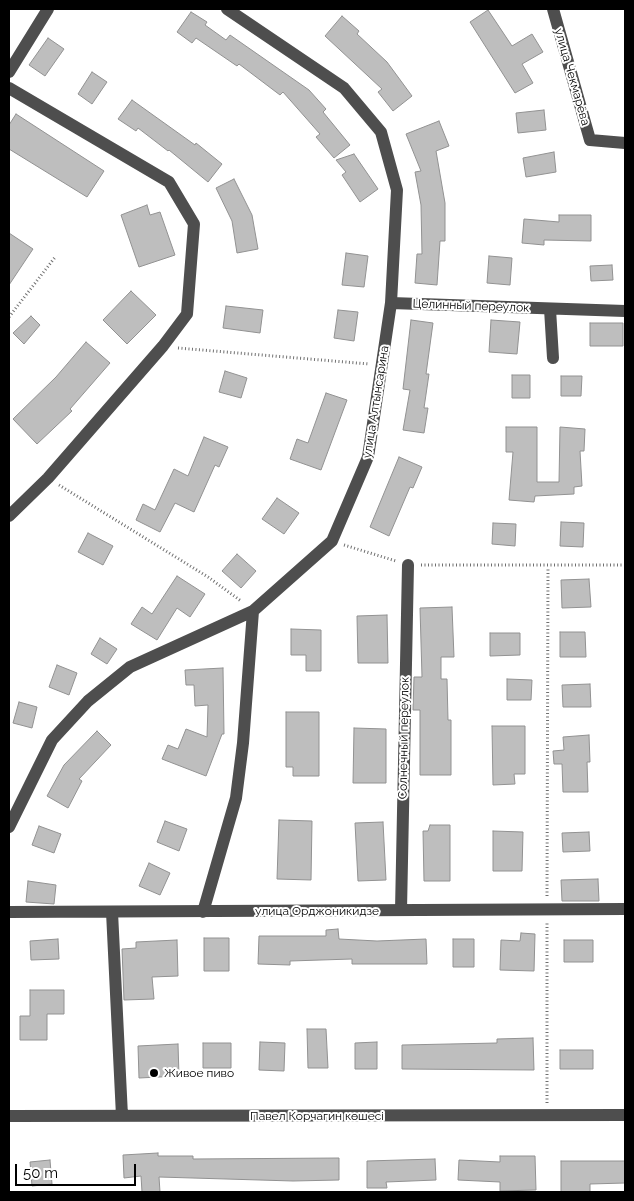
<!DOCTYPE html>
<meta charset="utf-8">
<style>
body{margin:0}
#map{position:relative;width:634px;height:1201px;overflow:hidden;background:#fff;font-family:Raleway,sans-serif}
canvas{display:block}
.frame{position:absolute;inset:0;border:10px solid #000;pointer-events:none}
.scale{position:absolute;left:15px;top:1164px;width:121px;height:22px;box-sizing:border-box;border:2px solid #000;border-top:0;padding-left:6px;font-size:15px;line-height:18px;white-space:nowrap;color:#000;-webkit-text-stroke:4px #fff;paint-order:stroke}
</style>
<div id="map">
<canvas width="634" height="1201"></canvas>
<div class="frame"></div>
<div class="scale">50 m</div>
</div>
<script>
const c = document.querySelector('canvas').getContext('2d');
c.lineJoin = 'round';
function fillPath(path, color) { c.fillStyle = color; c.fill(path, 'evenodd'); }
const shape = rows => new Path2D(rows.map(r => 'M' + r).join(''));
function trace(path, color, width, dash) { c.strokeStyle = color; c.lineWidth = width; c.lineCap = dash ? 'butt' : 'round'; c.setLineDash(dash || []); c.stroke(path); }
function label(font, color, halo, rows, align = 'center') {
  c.font = font + ' Raleway,sans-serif'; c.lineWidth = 4; c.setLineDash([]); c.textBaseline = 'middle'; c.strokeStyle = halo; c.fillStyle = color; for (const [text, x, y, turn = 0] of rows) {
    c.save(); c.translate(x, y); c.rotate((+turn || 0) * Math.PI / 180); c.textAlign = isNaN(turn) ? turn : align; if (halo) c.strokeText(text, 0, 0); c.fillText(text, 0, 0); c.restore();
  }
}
const building = shape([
 [488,10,512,46,532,34,543,52,522,64,533,83,515,93,470,22,488,10],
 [191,12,207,22,205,25,226,40,230,35,309,90,326,109,323,112,350,145,334,158,316,137,320,134,283,92,280,95,239,64,237,66,196,38,192,43,177,32,191,12],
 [342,16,359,31,357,34,387,62,412,96,393,111,378,92,382,89,325,36,342,16],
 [48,38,64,49,45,76,29,65,48,38],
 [92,72,107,82,92,104,78,94,92,72],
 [132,100,195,145,196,143,222,164,208,182,169,150,168,151,138,128,136,131,118,119,132,100],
 [544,110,546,130,518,133,516,113,544,110],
 [16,114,104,171,87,197,9,149,9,125,16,114],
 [439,121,449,146,436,151,445,203,445,241,440,241,437,285,415,283,417,254,422,254,421,205,415,172,421,171,406,134,439,121],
 [554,152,556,172,526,177,523,158,554,152],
 [354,154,378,189,360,202,342,175,346,172,336,160,354,154],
 [234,179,252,215,258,249,237,253,232,221,216,188,234,179],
 [147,205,150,215,160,212,175,255,139,267,121,215,147,205],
 [559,215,591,215,591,241,544,240,544,245,522,243,524,219,559,222,559,215],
 [9,233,33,249,9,285,9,233],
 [346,253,368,256,364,287,342,285,346,253],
 [489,256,512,258,510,285,487,283,489,256],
 [612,265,613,280,591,281,590,266,612,265],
 [131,291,156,315,127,344,103,320,131,291],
 [226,306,263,310,260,333,223,328,226,306],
 [338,310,358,312,354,341,334,338,338,310],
 [31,316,40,325,24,344,13,333,31,316],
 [411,320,433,323,426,374,429,374,424,408,428,408,424,433,403,430,410,390,403,389,411,320],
 [491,320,520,322,517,354,489,352,491,320],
 [590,323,623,323,623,346,590,346,590,323],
 [86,342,110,363,70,409,72,411,37,444,13,419,56,377,86,342],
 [225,371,247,378,241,398,219,392,225,371],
 [512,375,530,375,530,398,512,398,512,375],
 [561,376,582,376,581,396,561,396,561,376],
 [326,393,347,400,321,470,290,459,297,439,308,443,326,393],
 [506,427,537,427,537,482,559,482,560,427,585,429,584,451,580,451,582,486,574,487,574,494,535,496,534,502,509,500,513,452,506,452,506,427],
 [204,437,228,447,219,467,215,465,194,512,175,503,160,532,136,520,143,504,155,510,174,469,188,476,204,437],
 [399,457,422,467,413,488,410,487,389,536,370,527,399,457],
 [277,498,299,513,284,534,262,519,277,498],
 [561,522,584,523,583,547,560,546,561,522],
 [493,523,516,524,515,546,492,544,493,523],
 [88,533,113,546,103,565,78,552,88,533],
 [237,554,256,571,241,588,222,571,237,554],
 [177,576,205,594,190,617,177,608,157,640,131,624,142,607,152,614,177,576],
 [589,579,591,607,562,608,561,580,589,579],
 [452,607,454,657,441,657,441,679,447,679,448,720,451,720,451,775,420,775,420,710,413,710,414,677,422,677,420,608,452,607],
 [387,615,388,663,358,663,357,616,387,615],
 [291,629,321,630,321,671,306,671,306,655,291,655,291,629],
 [560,632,585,632,586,657,560,657,560,632],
 [490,633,520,633,520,655,490,656,490,633],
 [100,638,117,649,107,664,91,654,100,638],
 [57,665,77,673,69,695,49,687,57,665],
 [223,668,224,734,222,734,206,776,162,759,168,745,178,749,186,729,207,737,208,705,195,706,194,685,186,685,185,670,223,668],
 [507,679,532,680,531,700,507,700,507,679],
 [590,684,591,707,563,707,562,685,590,684],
 [19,702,37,707,32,728,13,723,19,702],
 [286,712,319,712,319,776,293,776,293,767,286,767,286,712],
 [492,726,525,726,525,774,514,774,515,784,493,785,492,726],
 [354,728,386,729,386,783,353,783,354,728],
 [97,731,111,745,79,779,82,781,68,808,47,796,64,765,97,731],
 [589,735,590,762,587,762,588,792,563,792,562,764,554,764,553,751,564,750,563,737,589,735],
 [279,820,312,821,311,880,277,879,279,820],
 [165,821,187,829,179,851,157,842,165,821],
 [383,822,386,880,358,881,355,823,383,822],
 [430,825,450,825,450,881,424,881,423,831,428,831,430,825],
 [39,826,61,834,54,853,32,845,39,826],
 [493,831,523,832,522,871,493,871,493,831],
 [589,832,590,851,563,852,562,833,589,832],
 [149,863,170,873,160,895,139,886,149,863],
 [598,879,599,901,562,901,561,880,598,879],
 [28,881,56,885,54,904,26,902,28,881],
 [338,929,339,939,377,941,426,939,427,964,352,964,352,959,290,961,290,965,258,964,259,936,326,936,326,930,338,929],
 [521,933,535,934,534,971,500,970,501,940,520,941,521,933],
 [204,938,229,938,229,971,204,971,204,938],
 [58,939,59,959,31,960,30,941,58,939],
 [453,939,474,939,474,967,453,967,453,939],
 [177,940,178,976,152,977,154,999,124,1000,122,949,136,948,136,942,177,940],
 [564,940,593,940,593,962,564,962,564,940],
 [30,990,64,990,64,1014,47,1014,47,1040,20,1040,20,1016,30,1016,30,990],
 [307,1029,326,1029,328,1068,308,1068,307,1029],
 [533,1038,534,1070,402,1069,402,1045,497,1043,497,1039,533,1038],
 [260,1042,285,1043,284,1071,259,1070,260,1042],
 [377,1042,377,1069,355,1069,355,1043,377,1042],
 [203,1043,231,1043,231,1068,203,1068,203,1043],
 [178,1044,179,1076,139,1078,138,1046,178,1044],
 [560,1050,593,1050,593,1069,560,1069,560,1050],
 [158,1153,158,1156,193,1156,193,1159,339,1158,339,1180,293,1181,159,1177,160,1192,142,1192,141,1176,124,1178,123,1155,158,1153],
 [500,1156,535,1156,536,1190,500,1191,500,1182,458,1180,459,1160,500,1162,500,1156],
 [435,1159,436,1180,386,1182,387,1188,367,1188,367,1161,435,1159],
 [50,1160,52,1184,32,1186,30,1162,50,1160],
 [561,1161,625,1161,625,1183,590,1184,590,1192,561,1192,561,1161]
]);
fillPath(building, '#bebebe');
trace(building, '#929292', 1);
trace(shape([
 [9,317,56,256],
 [178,348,369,364],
 [59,485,208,577,241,601],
 [344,545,396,561],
 [421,565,625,565],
 [547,896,548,567],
 [547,1103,547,922]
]), '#707070', 3, [1, 2.5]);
trace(shape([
 [553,9,590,140,625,143],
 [9,72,48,9],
 [9,88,169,182,194,224,187,314,163,346,48,478,9,516],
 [391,303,625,311],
 [550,309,553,358],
 [9,827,52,740,88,701,130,667,253,611,332,541,368,457,391,303,397,190,381,132,344,88,227,9],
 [401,910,408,565],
 [9,912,625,909],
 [112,912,122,1116],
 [203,912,236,798,243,743,253,611],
 [9,1116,625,1115]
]), '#4e4e4e', 12);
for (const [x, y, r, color] of [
 [154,1073,5,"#000"]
]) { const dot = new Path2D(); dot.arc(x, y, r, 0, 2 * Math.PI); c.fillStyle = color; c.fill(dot); trace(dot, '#fff', 2); }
label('12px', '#000', '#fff', [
 ["улица Чекмарёва",572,77,74],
 ["Целинный переулок",471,306,2],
 ["улица Алтынсарина",376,402,-81],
 ["Солнечный переулок",404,738,-89],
 ["улица Орджоникидзе",317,911],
 ["Павел Корчагин көшесі",317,1116]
]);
label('12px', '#000', '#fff', [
 ["Живое пиво",164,1073]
], 'left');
</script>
